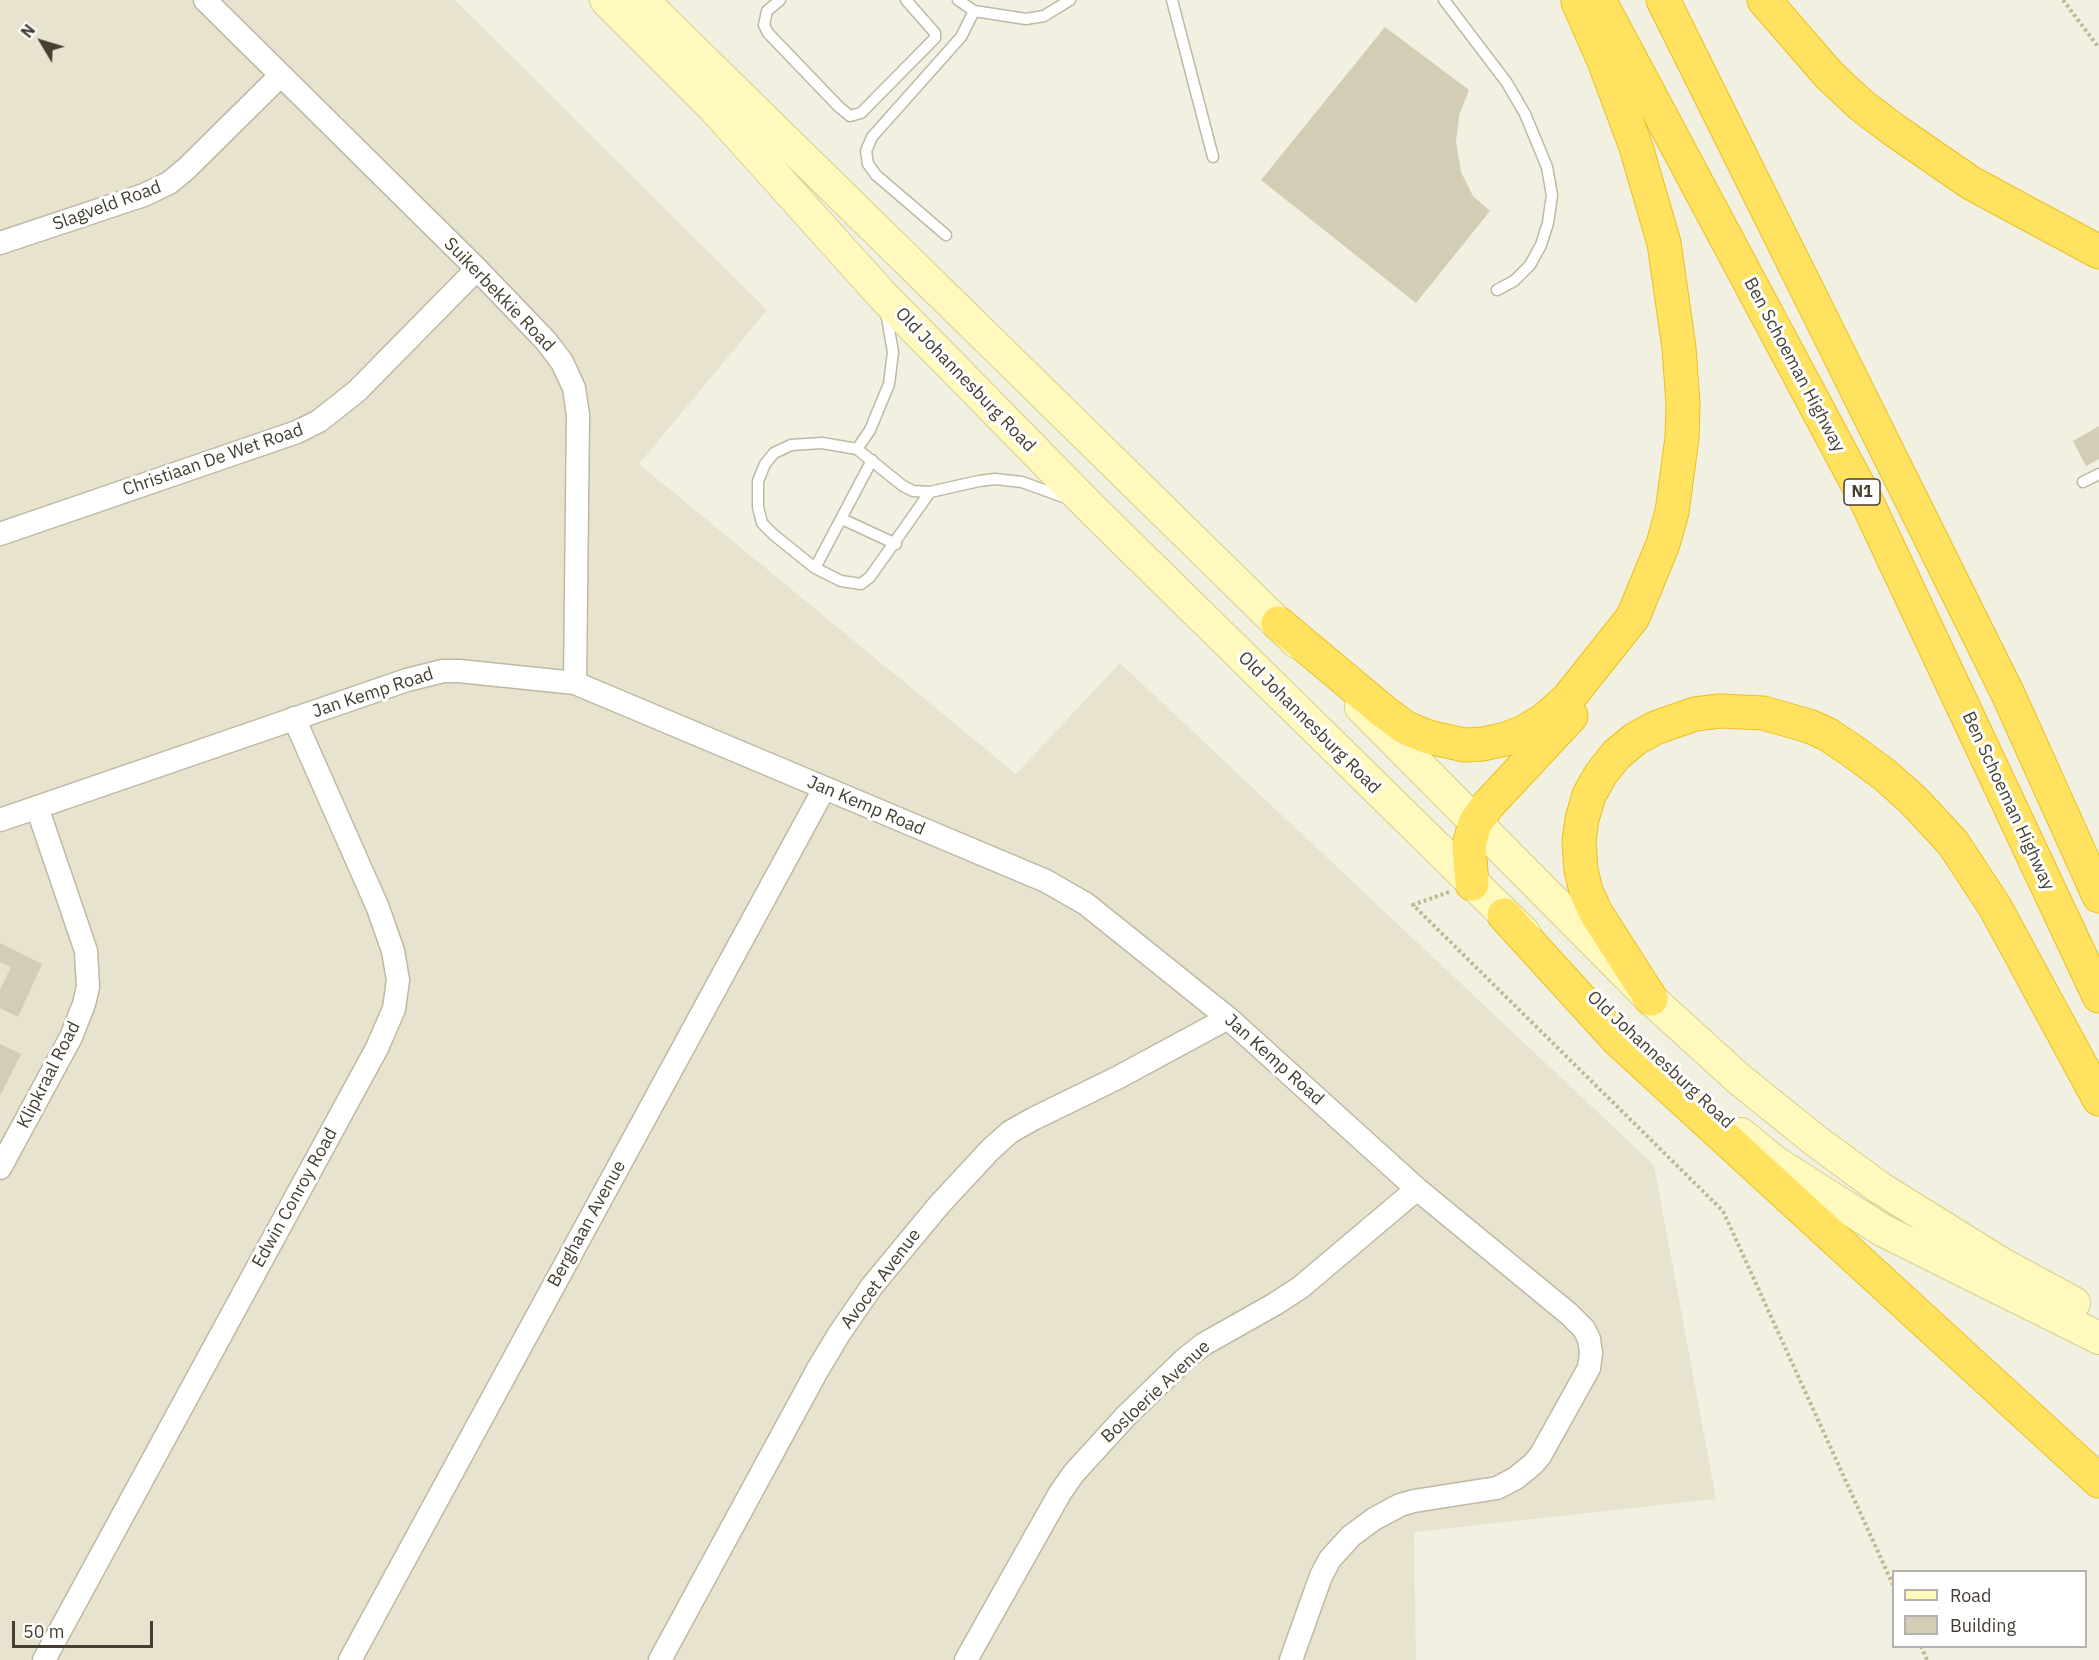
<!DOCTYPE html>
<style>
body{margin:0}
#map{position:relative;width:2099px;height:1660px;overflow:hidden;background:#f2f0e1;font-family:"IBM Plex Sans",sans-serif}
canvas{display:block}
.legend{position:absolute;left:1892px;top:1570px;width:195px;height:78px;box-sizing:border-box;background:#fff;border:2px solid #b4b2ad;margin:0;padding:8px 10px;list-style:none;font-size:18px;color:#443f31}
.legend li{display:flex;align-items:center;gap:12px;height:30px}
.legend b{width:30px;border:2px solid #b4b2ad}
.north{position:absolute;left:12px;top:12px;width:60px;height:60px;-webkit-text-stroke:4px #fff;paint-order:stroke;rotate:308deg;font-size:16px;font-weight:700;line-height:24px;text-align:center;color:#443f31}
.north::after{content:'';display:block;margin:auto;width:21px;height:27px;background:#443f31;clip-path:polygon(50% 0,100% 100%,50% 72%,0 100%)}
.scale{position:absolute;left:12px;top:1621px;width:141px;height:27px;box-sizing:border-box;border:3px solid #443f31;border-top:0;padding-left:8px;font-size:18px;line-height:21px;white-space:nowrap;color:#443f31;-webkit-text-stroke:4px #fff;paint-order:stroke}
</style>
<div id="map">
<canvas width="2099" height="1660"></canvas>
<ul class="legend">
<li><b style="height:8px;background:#fff9be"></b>Road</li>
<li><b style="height:16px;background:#d4cdb5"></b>Building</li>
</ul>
<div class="north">N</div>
<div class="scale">50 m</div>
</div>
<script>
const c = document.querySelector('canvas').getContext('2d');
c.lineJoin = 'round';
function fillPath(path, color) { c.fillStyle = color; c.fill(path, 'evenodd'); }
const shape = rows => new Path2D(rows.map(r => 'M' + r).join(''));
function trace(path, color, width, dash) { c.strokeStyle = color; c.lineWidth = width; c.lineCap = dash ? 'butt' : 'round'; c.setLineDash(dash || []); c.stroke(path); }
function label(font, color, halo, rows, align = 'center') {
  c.font = font + ' "IBM Plex Sans",sans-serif'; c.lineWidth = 6; c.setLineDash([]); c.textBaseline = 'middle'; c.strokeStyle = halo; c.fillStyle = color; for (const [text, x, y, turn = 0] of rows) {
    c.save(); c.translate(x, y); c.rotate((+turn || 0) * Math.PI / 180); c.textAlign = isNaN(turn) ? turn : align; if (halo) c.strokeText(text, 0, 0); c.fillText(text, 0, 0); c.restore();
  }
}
fillPath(shape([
 [0,0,455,0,767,310,639,464,1016,774,1120,663,1654,1165,1716,1499,1414,1532,1416,1660,0,1660]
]), '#e7e3ce');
fillPath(shape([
 [1385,27,1469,90,1459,116,1456,142,1461,172,1473,196,1490,211,1416,303,1261,180],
 [2099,426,2099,459,2086,466,2073,441],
 [0,943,42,964,18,1017,0,1008,0,990,11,967,0,962],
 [0,1044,21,1054,0,1096]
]), '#d4cdb5');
const lane = shape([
 [780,0,767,11,764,25,768,33,839,107,850,116,861,113,935,38,935,33,906,0],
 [958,0,974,11,1026,19,1044,16,1070,0],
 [1172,0,1213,157],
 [1444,0,1507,83,1525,114,1547,167,1552,195,1548,223,1541,245,1530,265,1514,281,1497,290],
 [946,235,876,175,868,164,866,151,872,137,961,37,974,11],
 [886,312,893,352,889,384,870,430,857,449,903,486,913,491,930,492,979,481,995,479,1022,482,1066,498],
 [857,449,822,443,791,445,774,453,765,464,758,481,758,507,762,523,774,535,815,568,841,581,861,584,870,577,930,492],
 [2083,482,2099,474],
 [842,519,896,544],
 [815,568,872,460]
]);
const street = shape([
 [205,0,477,269,546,341,562,362,574,388,578,415,575,683],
 [0,243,144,195,169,183,186,169,280,76],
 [0,534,297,432,319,421,357,391,477,269],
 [0,820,407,680,443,671,459,671,575,683,1046,881,1086,904,1228,1018,1417,1189,1569,1314,1584,1329,1589,1339,1591,1353,1589,1368,1540,1456,1533,1464,1516,1478,1497,1488,1414,1501,1400,1505,1374,1519,1351,1536,1330,1559,1321,1576,1291,1660],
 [0,1168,71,1037,84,1004,88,987,86,951,37,807],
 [44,1660,377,1048,394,1009,398,980,393,951,378,908,294,718],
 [350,1660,824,789],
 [660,1660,818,1369,839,1334,872,1286,939,1205,990,1150,1010,1132,1033,1119,1117,1078,1228,1018],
 [966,1660,1060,1493,1074,1473,1126,1416,1185,1359,1204,1344,1275,1304,1301,1287,1417,1189]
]);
const secondary = shape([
 [606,0,714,108,883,296,1092,509,1524,933],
 [642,0,1297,642],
 [1361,707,1651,999,1739,1079,1816,1141,1880,1188,2002,1264,2074,1303],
 [1741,1134,1775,1162,1882,1230,2099,1338]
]);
const highway = shape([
 [1599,0,1866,500,2099,996],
 [1663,0,2008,694,2099,896],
 [1764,0,1829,75,1861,105,1894,130,1971,183,2099,252],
 [1278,623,1383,711,1406,728,1428,737,1464,745,1483,744,1506,739,1524,732,1544,720,1567,700,1633,617,1663,544,1672,512,1682,438,1683,404,1679,348,1664,243,1636,147,1604,61,1578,2],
 [1472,884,1469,846,1475,823,1488,805,1571,716],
 [1504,915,1617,1039,2099,1481],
 [1651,999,1596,913,1586,891,1581,870,1579,841,1582,819,1589,795,1601,774,1616,755,1635,739,1655,728,1695,714,1720,711,1763,713,1809,726,1827,734,1851,750,1885,775,1913,800,1953,843,1995,907,2099,1099]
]);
trace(lane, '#beb9a3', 13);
trace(street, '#beb9a3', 25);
trace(secondary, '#d6cf8c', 34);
trace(highway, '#ebc023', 35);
trace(shape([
 [2063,0,2099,48],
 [1449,892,1413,905,1723,1211,1894,1587],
 [1921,1646,1927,1660]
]), '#c1b893', 4, [3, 3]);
trace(lane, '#fff', 10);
trace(street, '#fff', 22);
trace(secondary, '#fff9be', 32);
trace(highway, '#ffe25f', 33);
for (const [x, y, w] of [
 [1862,492,36]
]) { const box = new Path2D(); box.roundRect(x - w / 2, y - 13, w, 26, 4.5); c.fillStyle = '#fff'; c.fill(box); trace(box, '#443f31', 1.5); }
label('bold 16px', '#443f31', null, [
 ["N1",1862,492]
]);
label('18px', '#443f31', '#fff', [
 ["Slagveld Road",107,206,-20],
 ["Suikerbekkie Road",499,295,46],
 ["Ben Schoeman Highway",1794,365,62],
 ["Old Johannesburg Road",965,380,46],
 ["Christiaan De Wet Road",213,460,-19],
 ["Jan Kemp Road",373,693,-18],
 ["Old Johannesburg Road",1309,723,45],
 ["Ben Schoeman Highway",2008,801,65],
 ["Jan Kemp Road",866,806,23],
 ["Jan Kemp Road",1274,1060,42],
 ["Old Johannesburg Road",1660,1060,43],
 ["Klipkraal Road",49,1075,-63],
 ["Edwin Conroy Road",295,1198,-61],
 ["Berghaan Avenue",587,1224,-61],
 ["Avocet Avenue",881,1279,-53],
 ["Bosloerie Avenue",1156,1392,-43]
]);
</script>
